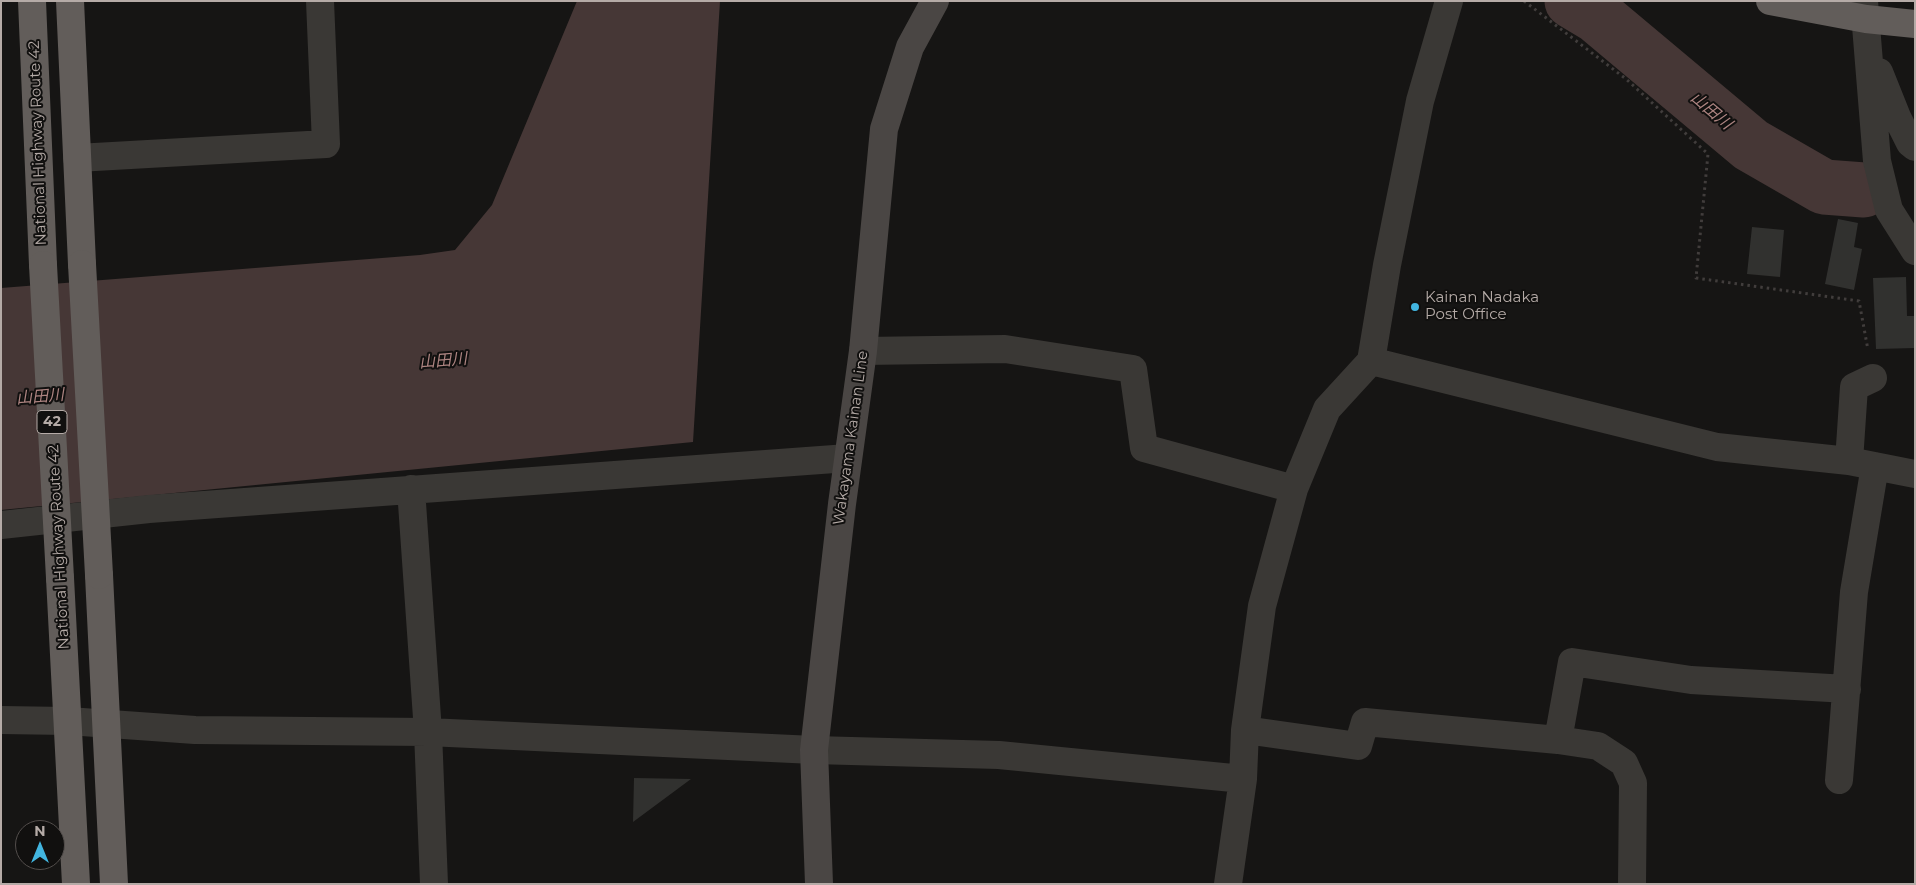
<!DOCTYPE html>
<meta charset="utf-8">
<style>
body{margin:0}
#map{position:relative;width:1916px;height:885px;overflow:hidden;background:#161514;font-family:Montserrat,sans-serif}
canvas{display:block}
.frame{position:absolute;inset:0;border:2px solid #b5aba7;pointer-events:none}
.north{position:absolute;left:15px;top:820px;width:50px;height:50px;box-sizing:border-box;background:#11100f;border:1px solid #534e4c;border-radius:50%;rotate:0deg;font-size:14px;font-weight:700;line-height:20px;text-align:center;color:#b5aba7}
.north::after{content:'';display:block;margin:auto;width:18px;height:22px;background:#42b5e0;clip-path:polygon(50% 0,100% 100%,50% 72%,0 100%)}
</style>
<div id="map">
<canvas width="1916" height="885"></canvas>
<div class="frame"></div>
<div class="north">N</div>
</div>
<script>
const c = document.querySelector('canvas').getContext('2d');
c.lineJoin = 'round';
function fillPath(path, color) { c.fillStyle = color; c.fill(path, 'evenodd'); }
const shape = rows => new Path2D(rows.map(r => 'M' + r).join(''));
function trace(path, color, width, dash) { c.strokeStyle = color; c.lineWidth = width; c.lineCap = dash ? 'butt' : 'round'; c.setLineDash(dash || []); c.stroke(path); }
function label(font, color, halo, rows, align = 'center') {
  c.font = font + ' Montserrat,"Noto Sans JP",sans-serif'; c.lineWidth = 4; c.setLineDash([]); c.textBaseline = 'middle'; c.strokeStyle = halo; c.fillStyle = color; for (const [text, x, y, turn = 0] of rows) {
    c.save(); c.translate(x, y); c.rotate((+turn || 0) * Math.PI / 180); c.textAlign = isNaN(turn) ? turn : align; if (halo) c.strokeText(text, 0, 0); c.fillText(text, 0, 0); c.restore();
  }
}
fillPath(shape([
 [577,1,720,1,693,442,1,510,1,288,420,255,455,250,492,205]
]), '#463736');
trace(shape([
 [1572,1,1597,16,1751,145,1824,187,1864,190]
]), '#463736', 55);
fillPath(shape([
 [1838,219,1858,223,1854,247,1862,249,1854,290,1825,284],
 [1752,227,1784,230,1780,277,1747,274],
 [1906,277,1907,316,1915,316,1915,348,1876,349,1873,278],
 [634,778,691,779,633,822]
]), '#31312f');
trace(shape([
 [1524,1,1626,79,1708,154,1696,278,1859,301,1868,350]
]), '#413d3c', 3, [2.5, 4]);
trace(shape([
 [1864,1,1877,161,1889,210,1915,251],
 [1879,72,1897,117,1910,143,1915,147],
 [77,158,326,144,320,1],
 [863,351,1005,349,1133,369,1144,448,1294,489],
 [1371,361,1717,447,1849,461,1915,474],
 [1849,461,1854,387,1873,378],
 [411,489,428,732,434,884],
 [1,525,149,509,848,458],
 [1,720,68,721,195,730,428,732,814,750,999,755,1243,779],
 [1245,730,1358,746,1365,722,1558,740,1572,662,1691,680,1847,689],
 [1558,740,1598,746,1624,763,1633,783,1632,884],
 [1839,780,1854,592,1875,466],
 [1228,884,1243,779,1245,730,1262,606,1294,489,1327,409,1371,361,1387,265,1420,101,1449,1]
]), '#3a3835', 28);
trace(shape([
 [819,884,814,750,842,504,863,351,884,129,910,47,935,1]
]), '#4a4644', 28);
trace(shape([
 [32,1,43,265],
 [70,1,82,264],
 [1770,1,1866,19,1915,24],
 [99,575,114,884],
 [60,578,76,884]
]), '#625d5a', 28);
trace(shape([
 [82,264,99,575],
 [43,265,60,578]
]), '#625d5a', 28);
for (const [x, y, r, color] of [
 [1415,307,5,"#42b5e0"]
]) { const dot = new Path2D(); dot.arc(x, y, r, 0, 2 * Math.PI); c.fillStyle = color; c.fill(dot); trace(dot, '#11100f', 2); }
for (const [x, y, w] of [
 [52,422,30]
]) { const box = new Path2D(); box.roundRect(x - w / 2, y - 11.5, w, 23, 4); c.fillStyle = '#11100f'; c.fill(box); trace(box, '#b5aba7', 1); }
label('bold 14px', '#b5aba7', null, [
 ["42",52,422]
]);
label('15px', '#b5aba7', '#11100f', [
 ["National Highway Route 42",38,143,-92],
 ["Wakayama Kainan Line",851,438,-82],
 ["National Highway Route 42",59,547,-93]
]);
label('15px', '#b5aba7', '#11100f', [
 ["Kainan Nadaka",1425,298],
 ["Post Office",1425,315]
], 'left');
label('italic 16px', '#ad8481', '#11100f', [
 ["山田川",1711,111,40],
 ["山田川",443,361,-5],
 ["山田川",40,397,-5]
]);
</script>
